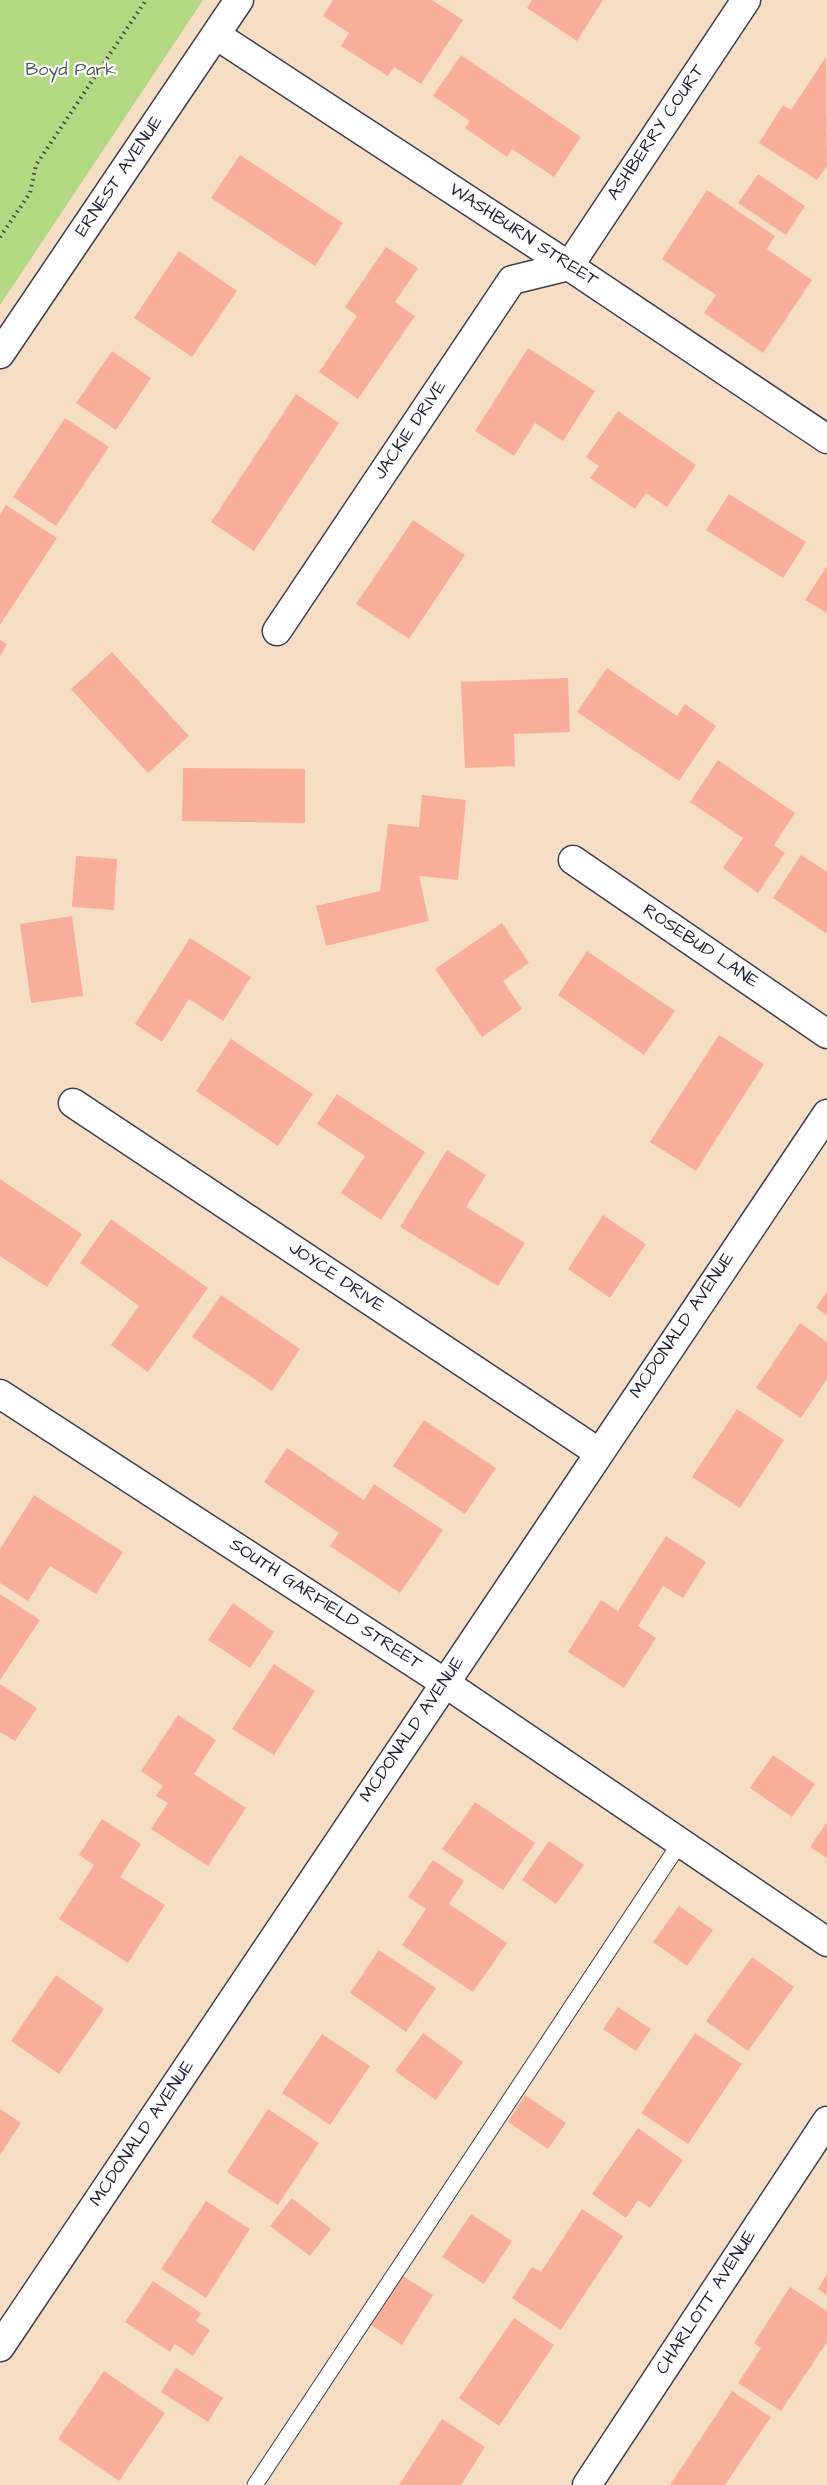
<!DOCTYPE html>
<style>
body{margin:0}
canvas{display:block;background:#f5dec4}
</style>
<canvas width="827" height="2485"></canvas>
<script>
const c = document.querySelector('canvas').getContext('2d');
c.lineJoin = 'round';
function fillPath(path, color) { c.fillStyle = color; c.fill(path, 'evenodd'); }
const shape = rows => new Path2D(rows.map(r => 'M' + r).join(''));
function trace(path, color, width, dash) { c.strokeStyle = color; c.lineWidth = width; c.lineCap = dash ? 'butt' : 'round'; c.setLineDash(dash || []); c.stroke(path); }
function label(font, color, halo, rows, align = 'center') {
  c.font = font + ' "Architects Daughter",sans-serif'; c.lineWidth = 4.5; c.setLineDash([]); c.textBaseline = 'middle'; c.strokeStyle = halo; c.fillStyle = color; for (const [text, x, y, turn = 0] of rows) {
    c.save(); c.translate(x, y); c.rotate((+turn || 0) * Math.PI / 180); c.textAlign = isNaN(turn) ? turn : align; if (halo) c.strokeText(text, 0, 0); c.fillText(text, 0, 0); c.restore();
  }
}
fillPath(shape([
 [0,0,203,0,0,305]
]), '#b2d881');
fillPath(shape([
 [333,0,432,0,463,20,421,84,394,67,388,76,341,46,349,33,323,16],
 [532,0,603,0,577,41,527,8],
 [461,55,581,137,554,177,512,149,507,157,465,128,470,121,433,96],
 [826,57,827,166,817,180,759,143,783,105,791,110],
 [240,155,343,223,315,266,211,198],
 [758,174,805,206,786,235,738,203],
 [707,190,775,236,767,249,812,280,763,353,704,313,716,295,662,259],
 [386,247,418,268,395,302,415,316,358,399,319,372,357,316,345,307],
 [179,251,237,291,192,357,134,318],
 [528,348,595,391,563,441,535,423,514,456,475,431],
 [112,351,151,378,116,430,76,403],
 [296,394,339,423,254,551,211,522],
 [618,411,696,465,667,507,646,493,635,509,590,478,599,466,586,457],
 [65,418,109,447,56,526,13,497],
 [729,494,806,542,783,578,706,530],
 [6,505,57,538,0,625,0,514],
 [413,520,465,555,409,639,356,604],
 [827,566,827,613,805,600],
 [0,640,7,644,0,656],
 [112,652,189,736,148,773,71,689],
 [607,668,677,716,685,704,716,726,679,781,577,712],
 [568,678,570,732,514,734,515,766,465,768,461,682],
 [718,760,795,813,774,845,785,853,758,893,723,868,743,838,690,802],
 [183,768,305,769,305,823,182,821],
 [422,795,466,800,458,880,419,876,429,921,326,946,316,906,380,891,388,824,419,827],
 [801,855,827,872,827,934,773,898],
 [76,856,117,859,114,910,72,907],
 [72,916,83,996,31,1003,20,924],
 [502,923,529,963,503,981,522,1009,482,1037,435,969],
 [190,938,251,977,223,1021,189,999,162,1042,135,1024],
 [587,951,675,1011,644,1055,558,995],
 [719,1035,764,1064,696,1171,650,1142],
 [231,1039,313,1094,278,1146,196,1091],
 [337,1094,425,1152,381,1220,341,1193,365,1156,317,1124],
 [447,1150,486,1175,466,1207,525,1243,498,1286,400,1227],
 [0,1179,82,1234,47,1287,0,1256],
 [603,1215,646,1244,610,1298,568,1269],
 [111,1219,208,1288,148,1372,111,1345,139,1306,80,1263],
 [827,1291,827,1315,816,1308],
 [221,1295,300,1349,272,1391,192,1337],
 [800,1323,827,1342,827,1379,801,1418,756,1388],
 [737,1409,784,1440,740,1508,692,1477],
 [424,1420,496,1468,465,1514,393,1466],
 [287,1448,364,1500,374,1484,443,1530,400,1593,330,1546,339,1533,264,1482],
 [34,1495,123,1552,96,1594,50,1566,28,1601,0,1583,0,1549],
 [666,1536,706,1562,683,1598,663,1586,638,1626,656,1638,624,1688,568,1652,601,1600,618,1611],
 [0,1594,40,1620,0,1680],
 [233,1603,274,1632,250,1668,208,1640],
 [274,1664,315,1691,274,1755,232,1729],
 [0,1684,37,1708,15,1741,0,1732],
 [178,1715,216,1740,194,1774,246,1808,208,1866,151,1829,168,1803,156,1796,163,1786,141,1771],
 [773,1755,815,1784,792,1817,750,1788],
 [475,1802,535,1843,503,1890,442,1849],
 [102,1819,141,1844,120,1877,165,1905,128,1963,59,1919,94,1865,79,1855],
 [827,1822,827,1858,810,1847],
 [549,1841,584,1865,556,1904,522,1880],
 [433,1860,464,1881,449,1904,507,1943,473,1992,402,1945,426,1909,408,1897],
 [679,1906,713,1930,687,1966,653,1942],
 [379,1950,436,1988,406,2032,350,1993],
 [752,1957,794,1987,748,2051,706,2021],
 [56,1975,104,2009,59,2074,11,2041],
 [618,2007,651,2029,636,2051,603,2029],
 [423,2033,463,2062,436,2100,395,2071],
 [695,2033,742,2064,688,2144,641,2113],
 [322,2034,370,2066,330,2125,282,2093],
 [525,2095,566,2123,548,2149,508,2122],
 [0,2109,21,2123,0,2155],
 [268,2109,319,2143,278,2205,227,2172],
 [638,2128,683,2160,650,2208,638,2200,626,2218,592,2194],
 [292,2198,331,2229,310,2256,270,2226],
 [206,2201,250,2229,206,2298,161,2269],
 [582,2209,623,2236,561,2330,512,2298,532,2267,541,2272],
 [471,2214,512,2241,484,2284,442,2257],
 [827,2274,827,2295,818,2289],
 [403,2276,433,2295,402,2345,371,2325],
 [153,2281,201,2313,196,2321,210,2330,193,2356,175,2344,170,2352,125,2322],
 [790,2287,827,2311,827,2342,781,2411,738,2383,761,2348,754,2343],
 [514,2318,554,2345,499,2426,459,2398],
 [176,2368,223,2398,208,2422,161,2392],
 [104,2371,165,2413,119,2481,58,2439],
 [732,2391,771,2417,725,2485,670,2485],
 [442,2419,485,2447,461,2485,399,2485]
]), '#f9ae9a');
const service = shape([
 [255,2485,680,1843]
]);
const minor = shape([
 [216,35,569,266,827,439],
 [0,354,239,0],
 [277,631,512,280,569,266,746,0],
 [573,860,827,1034],
 [73,1103,598,1452],
 [0,1394,445,1683,827,1942],
 [0,2347,827,1114],
 [587,2485,827,2121]
]);
trace(service, '#423e50', 17);
trace(minor, '#423e50', 31);
trace(shape([
 [0,237,30,193,36,165,146,0]
]), '#423e50', 4, [1.5, 4.5]);
trace(service, '#fff', 15);
trace(minor, '#fff', 28);
label('18px', '#4d5950', '#fff', [
 ["Boyd Park",71,71]
]);
label('18px', '#22223b', '#fff', [
 ["ASHBERRY COURT",657,133,-56],
 ["ERNEST AVENUE",120,177,-56],
 ["WASHBURN STREET",523,236,33],
 ["JACKIE DRIVE",411,431,-56],
 ["ROSEBUD LANE",700,947,34],
 ["JOYCE DRIVE",336,1278,34],
 ["MCDONALD AVENUE",683,1326,-56],
 ["SOUTH GARFIELD STREET",325,1605,33],
 ["MCDONALD AVENUE",413,1730,-56],
 ["MCDONALD AVENUE",143,2134,-56],
 ["CHARLOTT AVENUE",707,2303,-57]
]);
</script>
